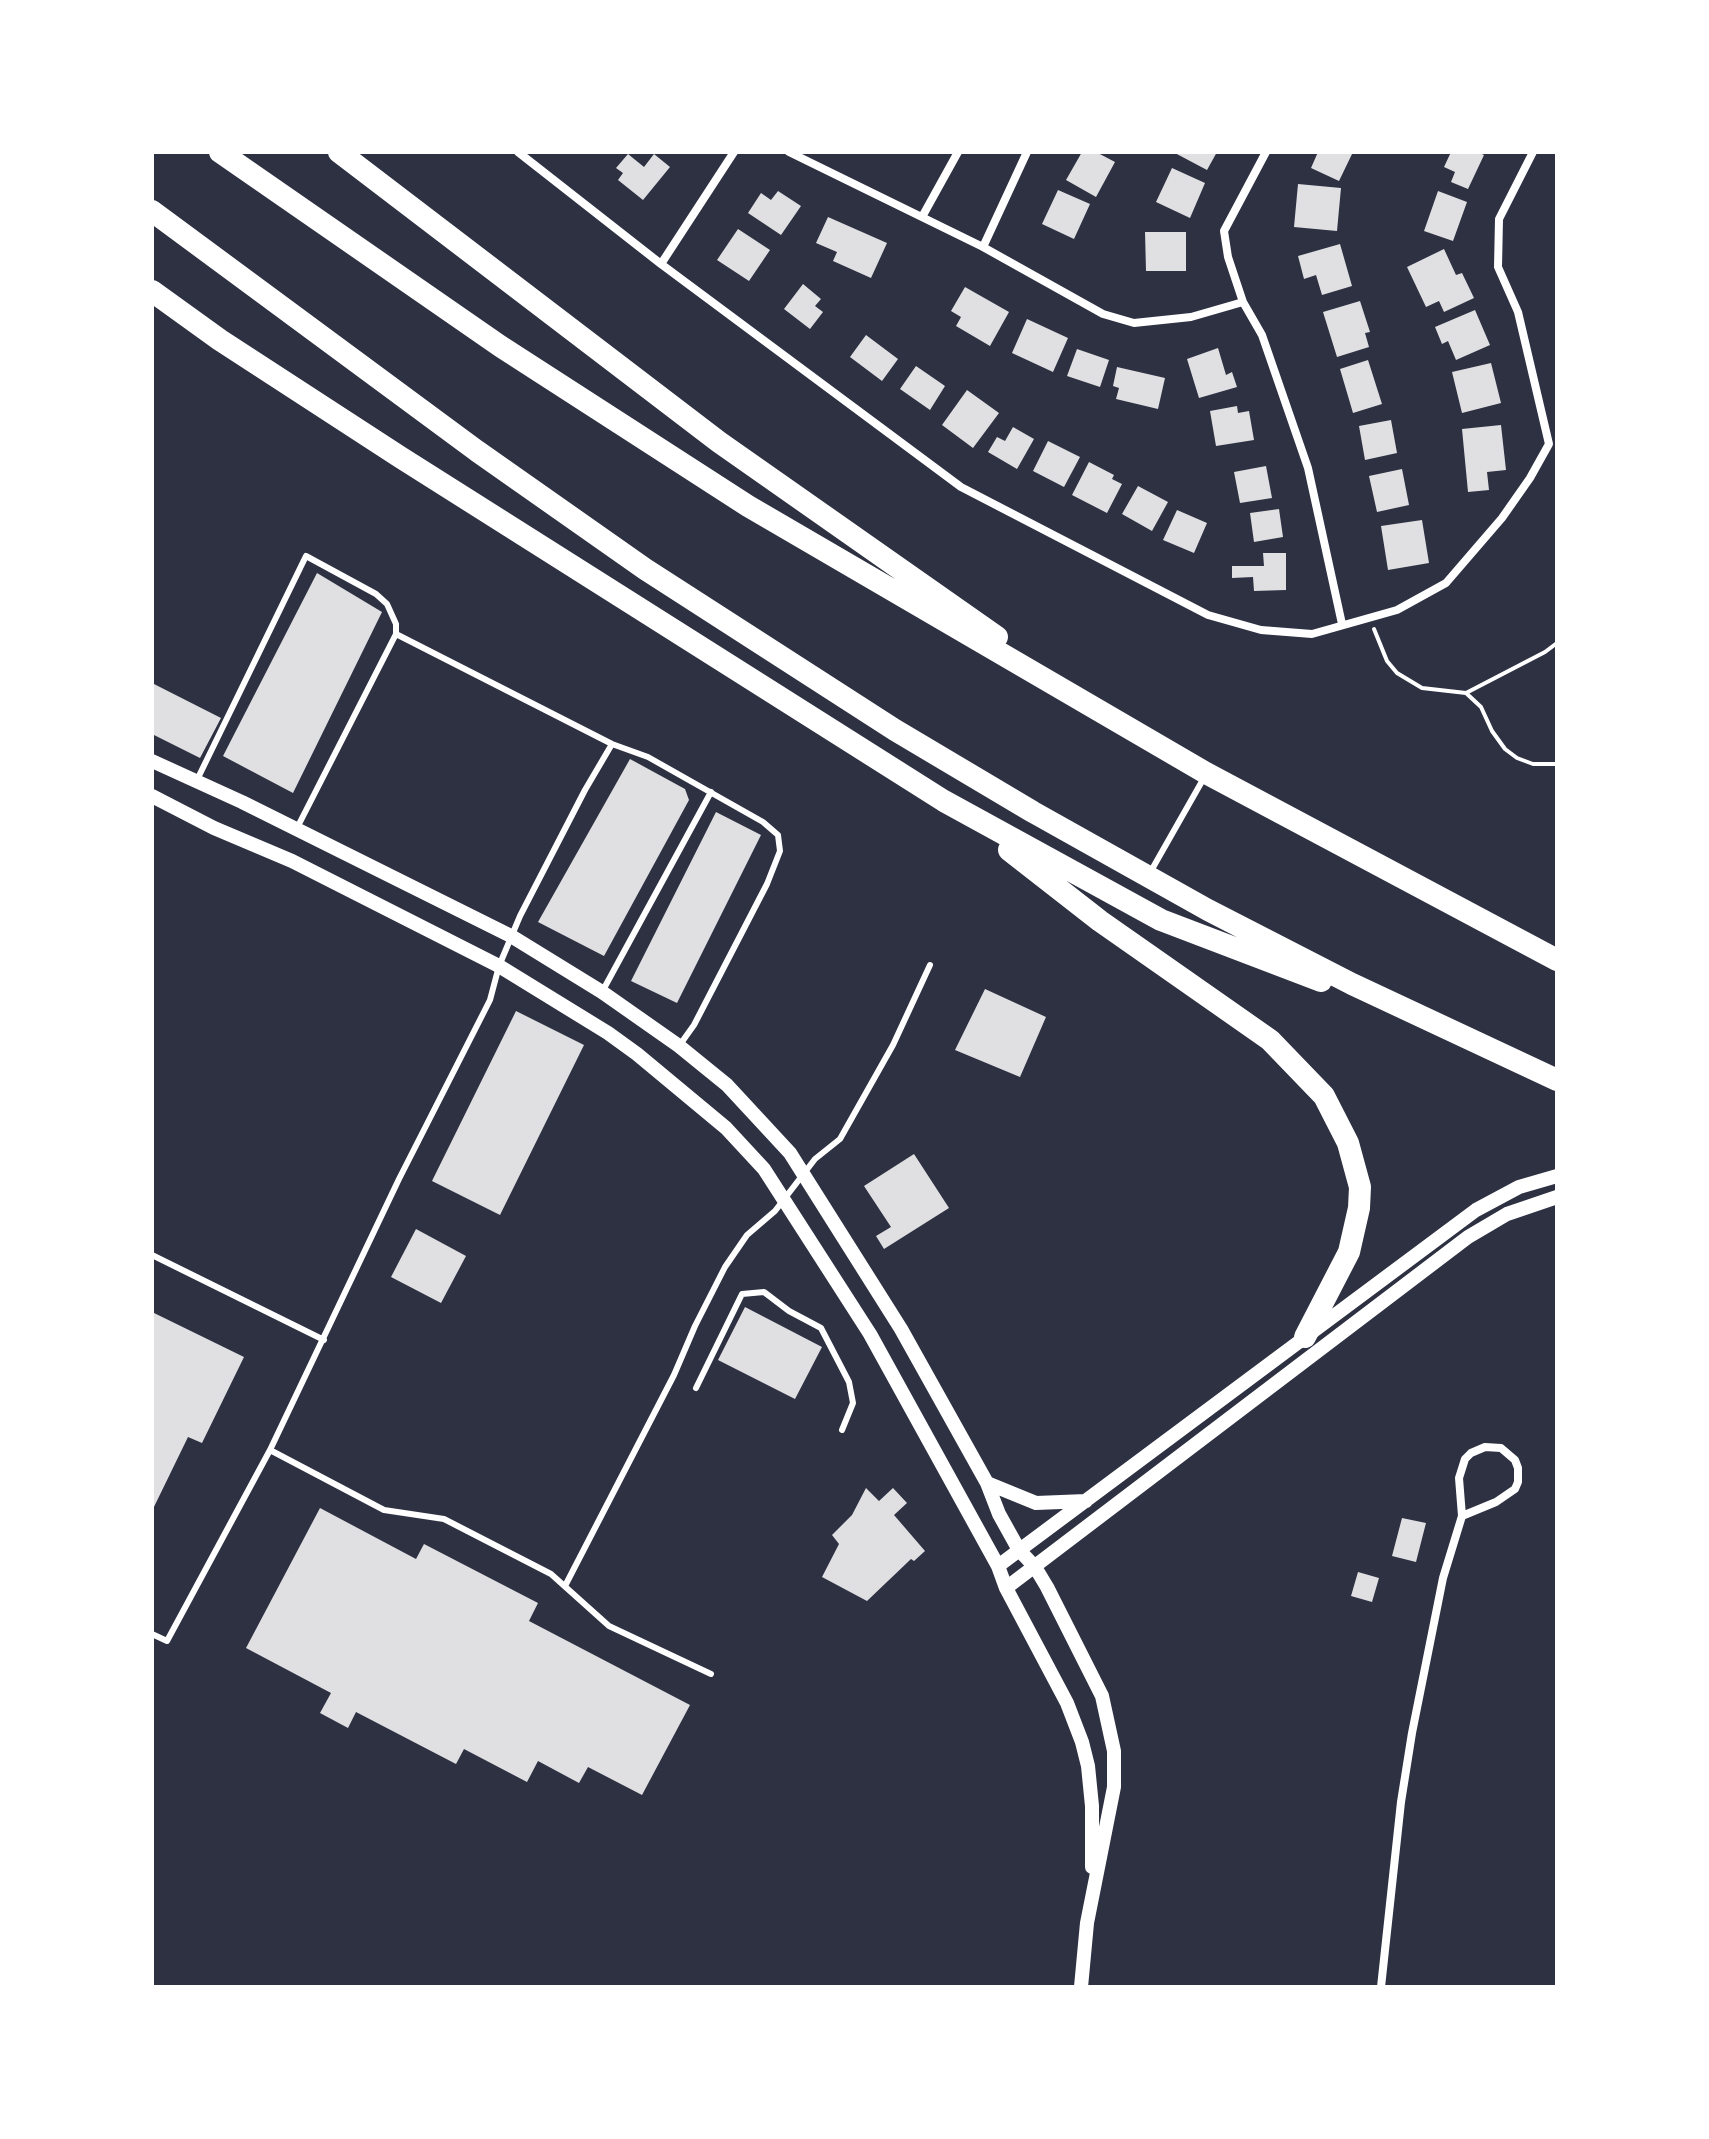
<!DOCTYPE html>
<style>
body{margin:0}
#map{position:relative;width:1709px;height:2139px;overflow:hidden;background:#2d3142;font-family:Montserrat,sans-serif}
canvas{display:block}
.frame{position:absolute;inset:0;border:154px solid #fff;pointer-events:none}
</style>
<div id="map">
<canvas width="1709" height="2139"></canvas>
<div class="frame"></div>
</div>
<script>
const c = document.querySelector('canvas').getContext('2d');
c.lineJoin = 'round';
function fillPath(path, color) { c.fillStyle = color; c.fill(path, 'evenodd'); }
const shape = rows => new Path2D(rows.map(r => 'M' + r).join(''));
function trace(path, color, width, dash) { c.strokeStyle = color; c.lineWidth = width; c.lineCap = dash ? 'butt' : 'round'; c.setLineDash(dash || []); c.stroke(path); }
fillPath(shape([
 [1082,152,1096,152,1115,162,1096,197,1066,180],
 [1173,152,1217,152,1207,170],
 [1318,152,1353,152,1339,181,1311,168],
 [1451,152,1477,152,1484,155,1468,189,1451,182,1455,172,1444,167],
 [628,154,644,167,654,154,670,167,643,200,618,180,623,173,616,168],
 [1172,168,1205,183,1190,218,1156,202],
 [1298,184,1341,188,1337,231,1294,227],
 [1058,190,1090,204,1074,239,1042,224],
 [778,191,801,206,781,235,748,213,761,193,771,200],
 [1438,191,1467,202,1453,241,1424,231],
 [828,217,887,243,871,278,833,261,837,252,816,243],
 [738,229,770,250,749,281,717,260],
 [1145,232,1186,232,1186,271,1146,271],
 [1340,244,1352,286,1322,295,1316,275,1304,279,1298,256],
 [1444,249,1456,275,1462,273,1474,298,1444,312,1439,301,1426,307,1407,267],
 [803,284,821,299,815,306,823,312,810,329,784,309],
 [965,287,1009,312,990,346,956,326,961,317,951,311],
 [1360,301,1370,332,1365,333,1369,347,1337,357,1323,312],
 [1475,310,1490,345,1456,360,1448,341,1442,344,1435,327],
 [1027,319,1068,338,1053,372,1012,353],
 [866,335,898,359,882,381,850,357],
 [1218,348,1226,375,1232,372,1237,387,1199,398,1187,359],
 [1077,349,1109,360,1100,387,1067,376],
 [1368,360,1382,404,1353,413,1340,369],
 [1491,363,1501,403,1462,413,1452,372],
 [916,366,945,386,930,410,900,389],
 [1117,367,1165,378,1158,409,1116,399,1119,388,1113,386],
 [967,390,999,413,973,448,942,425],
 [1237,406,1238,413,1249,411,1254,440,1216,446,1210,411],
 [1391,420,1397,453,1365,460,1359,426],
 [1501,425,1506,470,1487,472,1489,490,1468,492,1462,429],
 [1013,427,1034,439,1017,469,988,452,997,437,1005,441],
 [1048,441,1080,457,1064,487,1033,471],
 [1089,462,1114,475,1112,479,1122,484,1107,513,1072,495],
 [1266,466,1272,498,1240,503,1234,472],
 [1402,469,1409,505,1377,512,1369,476],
 [1138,486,1168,502,1152,531,1122,514],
 [1279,509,1283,537,1254,542,1250,513],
 [1177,510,1207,523,1194,553,1163,540],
 [1422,520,1429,563,1388,570,1381,526],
 [1263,553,1286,553,1286,590,1254,591,1253,577,1232,578,1232,566,1264,566],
 [317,573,382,612,293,793,223,756],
 [152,683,221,718,200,758,152,734],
 [630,759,685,789,689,800,604,956,538,922],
 [716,812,761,835,677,1003,631,981],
 [985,989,1046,1017,1020,1077,955,1050],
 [516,1011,584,1045,500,1215,432,1181],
 [914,1154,949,1208,884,1249,876,1236,891,1227,864,1186],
 [416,1229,466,1256,441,1303,391,1277],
 [745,1307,822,1347,795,1399,718,1360],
 [152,1312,244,1357,202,1443,188,1437,152,1511],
 [866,1488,879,1501,893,1488,907,1503,894,1515,925,1551,914,1561,911,1559,867,1601,822,1577,839,1544,832,1535,852,1515],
 [320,1508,416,1559,424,1544,538,1603,529,1621,690,1705,642,1795,588,1767,579,1783,538,1761,527,1782,464,1749,456,1764,356,1712,348,1728,320,1713,331,1693,246,1648],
 [1402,1518,1426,1523,1416,1562,1392,1556],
 [1358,1572,1379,1578,1372,1602,1351,1596]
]), '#e0e0e3');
trace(shape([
 [1374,629,1387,661,1397,673,1422,688,1466,693,1481,707,1492,731,1505,749,1517,758,1533,764,1557,764],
 [1466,693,1545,652,1557,643]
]), '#fff', 4);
trace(shape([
 [396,634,612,744,648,757,763,822,778,835,780,851,767,884,694,1025,679,1046],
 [196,782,306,556,376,594,387,604,396,624,396,634,297,828],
 [1151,871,1205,776],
 [602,992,711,792],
 [152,1255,324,1340],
 [696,1388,742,1294,764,1292,789,1311,821,1328,849,1382,853,1403,842,1430],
 [270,1450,384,1510,444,1519,551,1574,609,1626,711,1674],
 [565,1586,674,1375,695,1326,725,1267,747,1235,775,1211,815,1159,840,1139,893,1045,930,965],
 [152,1634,167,1641,270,1450,399,1179,490,1000,499,966,520,916,585,790,612,744]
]), '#fff', 6);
trace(shape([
 [518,152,661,264,961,487,1208,615,1261,630,1312,634,1397,610,1446,583,1502,518,1530,478,1549,444,1518,312,1498,267,1499,219,1533,152],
 [789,152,983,247,1103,314,1134,323,1191,317,1243,302],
 [1266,152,1224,231,1228,257,1243,302,1262,335,1308,468,1342,624],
 [922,217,958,152],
 [983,247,1027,152],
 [661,264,734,152],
 [1381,1987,1401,1802,1412,1733,1443,1578,1462,1516,1459,1478,1465,1459,1471,1453,1485,1447,1501,1448,1515,1460,1518,1468,1518,1482,1515,1489,1496,1502,1462,1516]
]), '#fff', 8);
trace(shape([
 [152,761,242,802,511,936,602,992,679,1046,727,1085,790,1153,901,1329,987,1483,999,1514,1019,1550,1035,1567,1047,1587,1102,1696,1114,1751,1114,1787,1087,1923,1081,1987],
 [152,796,214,828,292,861,499,966,608,1033,637,1054,726,1128,764,1169,870,1334,998,1566,1006,1588,1067,1703,1082,1742,1088,1766,1092,1806,1092,1867],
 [987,1483,1036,1503,1086,1501],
 [998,1566,1476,1210,1519,1187,1557,1176],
 [1006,1588,1468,1237,1507,1214,1557,1197]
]), '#fff', 14);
trace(shape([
 [220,152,500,346,748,506,1206,773,1557,960],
 [339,152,719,442,997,637],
 [152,211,477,451,645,569,895,730,1033,812,1208,910,1352,984,1557,1080],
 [152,291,220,340,400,457,944,801,1161,920,1321,981],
 [1009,850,1100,921,1270,1040,1324,1096,1348,1143,1360,1187,1359,1208,1349,1252,1305,1337]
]), '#fff', 22);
</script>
